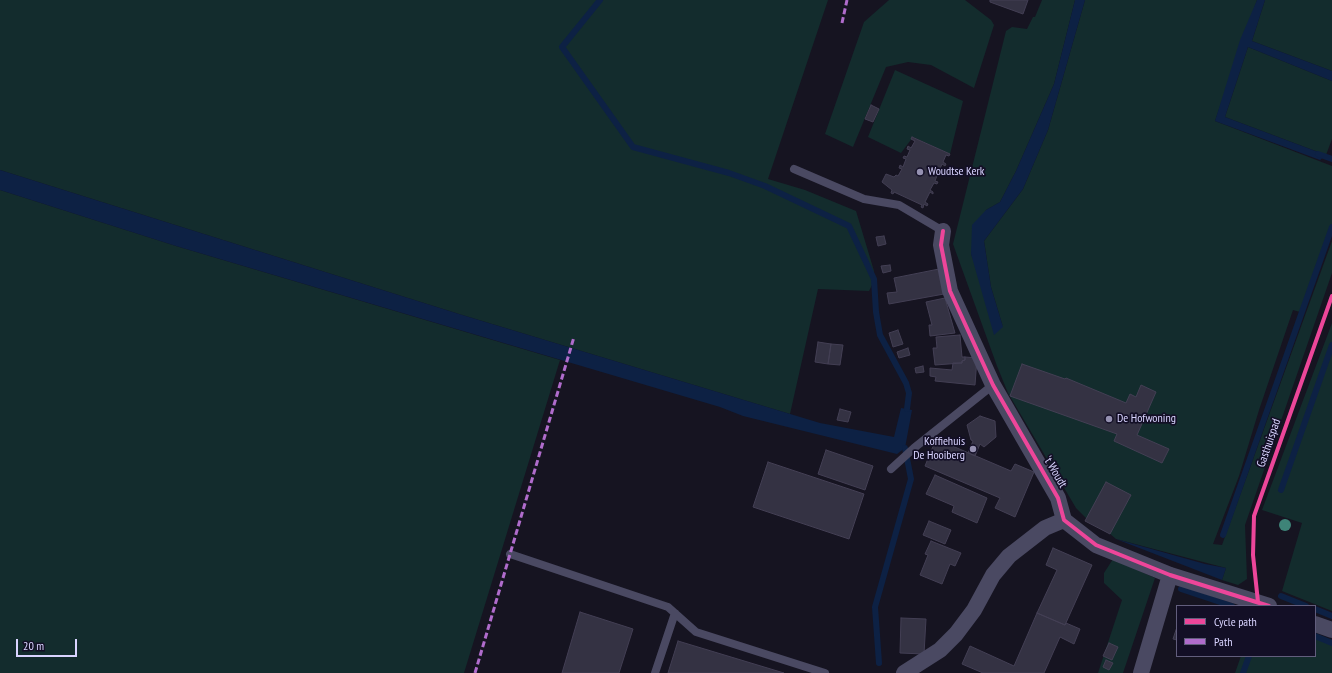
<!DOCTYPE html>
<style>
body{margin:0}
#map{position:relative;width:1332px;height:673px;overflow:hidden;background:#161421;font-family:"PT Sans Narrow",sans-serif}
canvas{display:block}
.legend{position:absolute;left:1176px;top:605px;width:140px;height:52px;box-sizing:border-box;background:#130f26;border:1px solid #625e7d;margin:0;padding:5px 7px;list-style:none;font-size:12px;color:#d9d4ff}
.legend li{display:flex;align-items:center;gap:8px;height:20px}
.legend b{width:20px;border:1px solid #625e7d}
.scale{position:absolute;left:16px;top:639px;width:61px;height:18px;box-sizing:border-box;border:2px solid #d9d4ff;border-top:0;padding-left:5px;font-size:12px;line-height:14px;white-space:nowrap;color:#d9d4ff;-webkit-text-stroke:3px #130f26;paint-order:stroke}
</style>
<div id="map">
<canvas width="1332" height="673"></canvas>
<ul class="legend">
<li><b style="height:5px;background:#ed469a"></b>Cycle path</li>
<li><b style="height:5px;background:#b06ccc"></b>Path</li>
</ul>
<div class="scale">20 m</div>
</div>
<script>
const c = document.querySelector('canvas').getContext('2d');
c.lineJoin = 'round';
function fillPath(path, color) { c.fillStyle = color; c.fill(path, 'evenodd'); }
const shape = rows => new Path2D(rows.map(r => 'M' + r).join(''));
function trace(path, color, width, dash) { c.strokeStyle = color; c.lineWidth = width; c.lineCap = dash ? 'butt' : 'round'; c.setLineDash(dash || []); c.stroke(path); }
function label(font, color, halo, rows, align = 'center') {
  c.font = font + ' "PT Sans Narrow",sans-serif'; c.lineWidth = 3.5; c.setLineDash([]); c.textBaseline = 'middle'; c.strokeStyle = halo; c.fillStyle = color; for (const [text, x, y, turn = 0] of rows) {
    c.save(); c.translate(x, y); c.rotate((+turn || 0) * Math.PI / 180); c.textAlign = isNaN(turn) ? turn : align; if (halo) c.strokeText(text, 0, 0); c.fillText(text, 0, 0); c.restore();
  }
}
fillPath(shape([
 [0,0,828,0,768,179,805,190,856,211,874,271,872,285,869,291,818,289,790,414,459,314,0,170],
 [889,0,965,0,991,20,994,25,974,88,931,65,908,62,886,67,853,147,825,134,864,22],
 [1042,0,1075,0,1054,84,1016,171,1000,202,986,210,971,254,1003,327,991,287,984,241,1023,189,1048,130,1085,0,1257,0,1215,121,1332,166,1332,225,1300,312,1293,310,1259,410,1239,476,1213,544,1222,545,1332,241,1332,273,1245,525,1247,579,1238,585,1222,580,1226,568,1116,539,1109,533,1092,524,1076,508,1008,393,997,366,953,244,1006,31,1012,27,1027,29,1033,17,1035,17],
 [1265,0,1332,0,1332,71,1252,41],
 [1248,47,1332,81,1332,139,1326,155,1225,117],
 [895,70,963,101,950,154,913,137,901,153,868,137],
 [0,190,176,246,560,360,464,673,0,673],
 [1332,323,1332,611,1282,591,1302,523,1262,510],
 [1113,559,1155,578,1123,673,1098,673,1122,600,1104,583,1104,573],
 [1315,637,1332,643,1332,673,1235,673,1241,656,1315,656]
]), '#132c2d');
fillPath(shape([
 [1075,0,1085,0,1048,130,1023,189,984,241,991,287,1003,327,994,335,971,254,972,225,986,210,1000,202,1016,171,1054,84],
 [1257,0,1265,0,1252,41,1332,71,1332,81,1248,47,1225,117,1326,155,1320,160,1215,121,1240,40],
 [0,170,459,314,820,423,894,437,901,408,912,410,905,448,897,454,743,416,720,407,176,246,0,190],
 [1116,539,1205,564,1226,568,1222,580]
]), '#0d2144');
trace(shape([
 [600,0,562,47,633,147,729,173,765,186,849,226,874,279,876,312,880,335,906,383,909,393,907,409],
 [1318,154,1332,159],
 [1281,490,1332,345],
 [1223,535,1332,227],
 [1181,589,1232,606],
 [1281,596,1306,606],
 [1315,609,1332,616],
 [1315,636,1332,643],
 [879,663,875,607,911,479,905,448],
 [1243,673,1249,656]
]), '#0d2144', 6);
const building = shape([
 [990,0,1028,0,1023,14,990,2,990,0],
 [871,105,879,109,873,122,865,119,871,105],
 [912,137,950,154,949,156,946,155,943,162,946,164,945,166,942,164,939,171,942,173,941,175,938,173,935,181,938,182,937,184,934,183,930,190,933,192,933,194,930,192,925,202,928,204,927,206,924,204,923,208,921,207,922,205,894,192,893,194,891,193,892,190,882,182,886,174,894,177,896,175,898,176,902,169,899,168,900,165,903,167,906,159,903,158,904,156,907,157,910,150,907,149,908,146,911,148,915,141,911,139,912,137],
 [884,236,886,244,878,246,876,237,884,236],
 [890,265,891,271,883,273,881,266,890,265],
 [939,269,944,294,889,304,887,293,897,292,894,278,939,269],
 [945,298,955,333,930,336,929,325,932,325,926,302,945,298],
 [898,330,903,344,893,347,889,333,898,330],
 [960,335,962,357,965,357,965,360,962,361,962,363,935,365,933,348,937,348,936,337,960,335],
 [818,342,831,344,828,364,815,362,818,342],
 [831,344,843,345,840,365,828,364,831,344],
 [908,348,910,355,899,358,897,352,908,348],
 [965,357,977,358,975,385,935,381,936,377,930,376,930,368,952,370,953,363,962,363,962,361,965,360,965,357],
 [1022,364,1065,379,1066,378,1126,403,1130,394,1136,397,1141,385,1156,392,1137,435,1169,449,1162,463,1114,441,1117,434,1010,396,1022,364],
 [923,366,924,372,916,373,915,368,923,366],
 [840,409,851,412,848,422,837,420,840,409],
 [980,416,995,421,996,437,984,447,980,444,975,456,968,453,973,441,971,440,967,425,980,416],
 [936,439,1011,471,1015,464,1034,472,1015,517,995,508,1000,498,925,466,936,439],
 [826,450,873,466,865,490,818,474,826,450],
 [768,462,864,494,849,539,753,507,768,462],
 [935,475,987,498,977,523,952,512,954,506,926,494,935,475],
 [1106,482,1131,495,1110,534,1085,521,1106,482],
 [929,521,951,530,945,544,923,535,929,521],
 [931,541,961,553,955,566,950,564,942,584,920,575,928,555,925,554,931,541],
 [1053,548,1092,565,1065,625,1037,613,1057,570,1046,565,1053,548],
 [580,612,633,629,619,673,562,673,580,612],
 [1037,613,1065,625,1066,623,1080,629,1074,644,1060,637,1044,673,983,673,962,664,970,646,1014,666,1037,613],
 [901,618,926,619,924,654,900,653,901,618],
 [1177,627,1177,640,1173,639,1177,627],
 [678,641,784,673,668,673,678,641],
 [1109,643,1118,647,1112,660,1103,656,1109,643],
 [1106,660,1113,663,1109,670,1103,667,1106,660]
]);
fillPath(building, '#343243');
trace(building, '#433f54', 1);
trace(shape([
 [794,169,864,199,899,205,943,231],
 [891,469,914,448,993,385],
 [510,554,668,607,696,632,825,673],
 [655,673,675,613]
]), '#4a4962', 8);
trace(shape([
 [943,231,941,245,950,291,993,385,1058,498,1064,520,1096,545,1170,575,1269,606],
 [1315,624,1332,630],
 [904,673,940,650,956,634,974,610,993,575,1009,556,1045,528,1064,520],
 [1141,673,1170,575]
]), '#4a4962', 16);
trace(shape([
 [842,23,847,0],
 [475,673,574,337]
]), '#b06ccc', 3, [6, 3]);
trace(shape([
 [943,231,941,245,950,291,993,385,1058,498,1064,520,1096,545,1170,575,1269,606],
 [1258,602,1253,555,1254,516,1332,296]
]), '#ed469a', 4);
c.fillStyle = '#3e8478';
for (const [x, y] of [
 [1285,525]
]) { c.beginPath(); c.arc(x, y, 6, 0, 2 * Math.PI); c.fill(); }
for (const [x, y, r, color] of [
 [920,172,4,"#9591b1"],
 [1109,419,4,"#9591b1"],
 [973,449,4,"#9591b1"]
]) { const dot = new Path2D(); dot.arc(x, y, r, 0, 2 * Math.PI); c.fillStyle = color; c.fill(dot); trace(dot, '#130f26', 1.5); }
label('12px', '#d9d4ff', '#130f26', [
 ["Woudtse Kerk",928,172],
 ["De Hofwoning",1117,419],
 ["Koffiehuis",965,442,"right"],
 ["De Hooiberg",965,456,"right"]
], 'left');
label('12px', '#d9d4ff', '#130f26', [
 ["Gasthuispad",1269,443,-71],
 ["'t Woudt",1055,472,60]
]);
</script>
